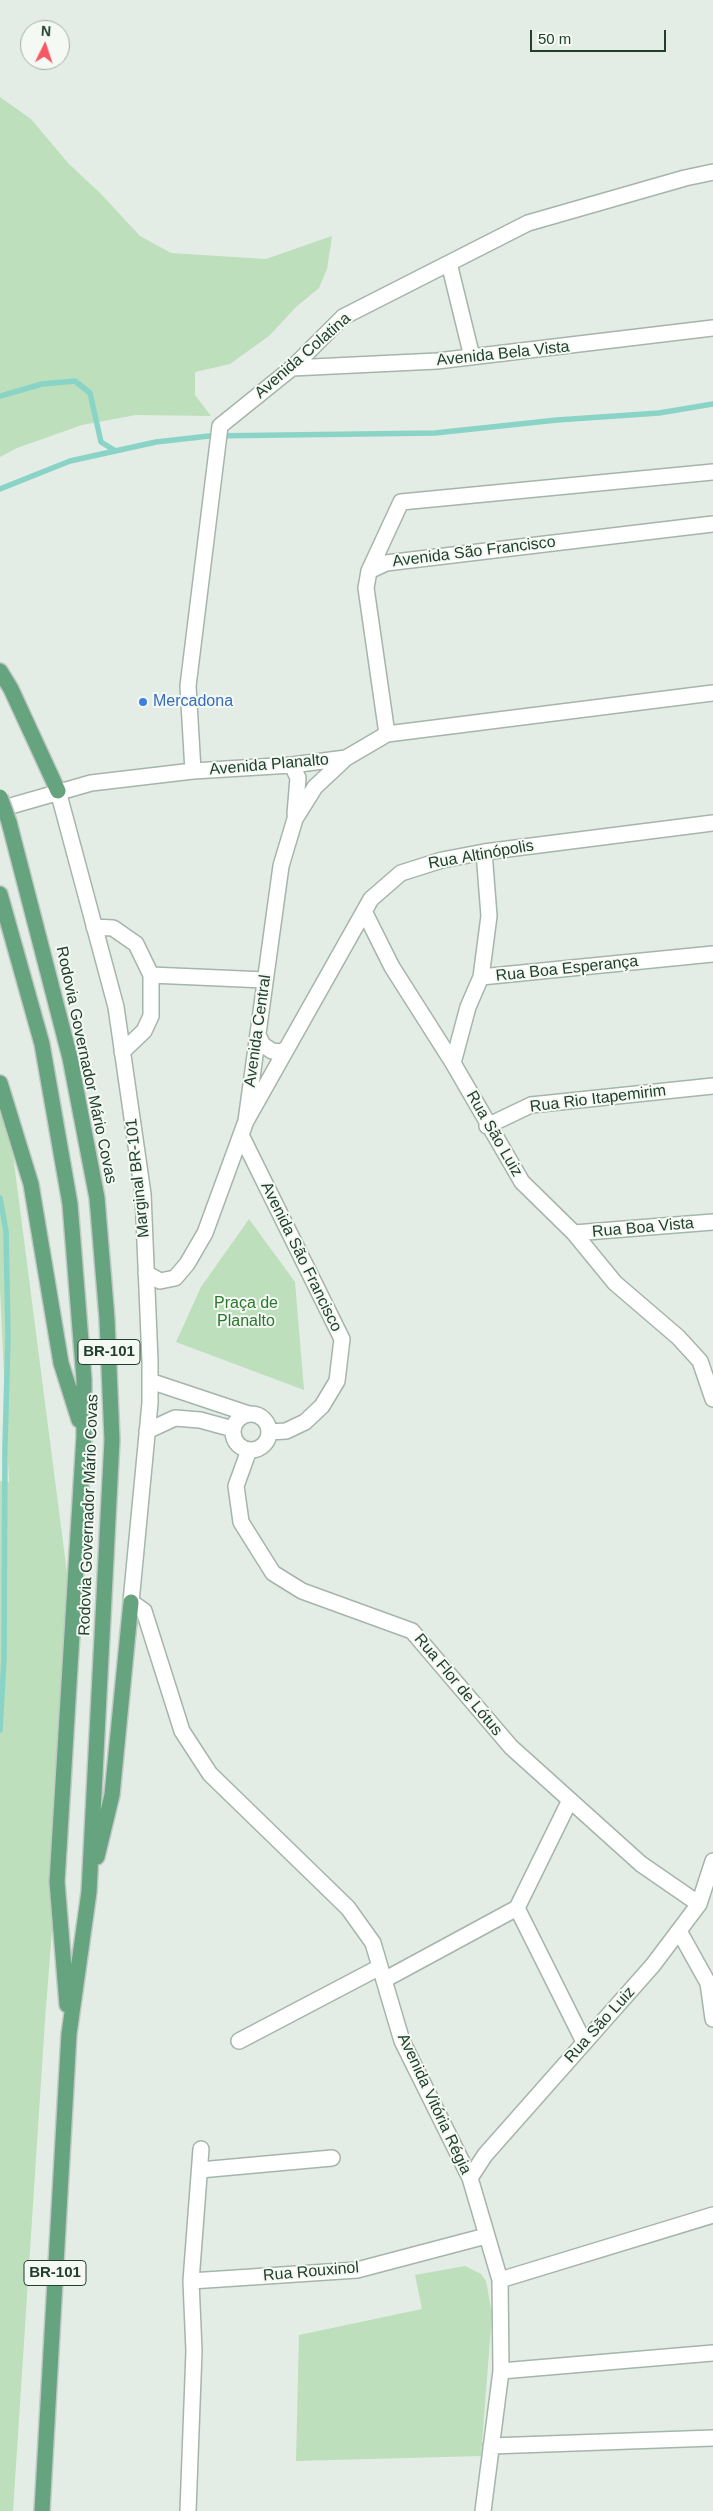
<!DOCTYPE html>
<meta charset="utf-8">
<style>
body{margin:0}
#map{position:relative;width:713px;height:2511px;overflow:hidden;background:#e3ede5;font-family:Arial,sans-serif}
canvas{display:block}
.north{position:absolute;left:20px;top:20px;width:50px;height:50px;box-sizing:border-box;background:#f4f9f4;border:1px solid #a0afa4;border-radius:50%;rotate:4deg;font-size:14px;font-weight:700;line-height:20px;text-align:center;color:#223f2d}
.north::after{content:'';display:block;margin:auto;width:18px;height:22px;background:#f75765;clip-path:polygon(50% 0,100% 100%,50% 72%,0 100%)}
.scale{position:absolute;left:530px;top:30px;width:136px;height:22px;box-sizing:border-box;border:2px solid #223f2d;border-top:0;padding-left:6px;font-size:15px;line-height:18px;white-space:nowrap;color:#223f2d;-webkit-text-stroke:4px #f4f9f4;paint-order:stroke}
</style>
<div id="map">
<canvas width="713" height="2511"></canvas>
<div class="north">N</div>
<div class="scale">50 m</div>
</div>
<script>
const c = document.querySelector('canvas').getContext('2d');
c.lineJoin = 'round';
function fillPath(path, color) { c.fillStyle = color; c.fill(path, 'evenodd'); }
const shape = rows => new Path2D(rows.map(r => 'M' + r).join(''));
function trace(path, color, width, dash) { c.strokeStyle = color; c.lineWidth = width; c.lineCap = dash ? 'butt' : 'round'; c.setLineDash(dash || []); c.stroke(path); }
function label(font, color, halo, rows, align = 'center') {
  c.font = font + ' Arial,sans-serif'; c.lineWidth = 4; c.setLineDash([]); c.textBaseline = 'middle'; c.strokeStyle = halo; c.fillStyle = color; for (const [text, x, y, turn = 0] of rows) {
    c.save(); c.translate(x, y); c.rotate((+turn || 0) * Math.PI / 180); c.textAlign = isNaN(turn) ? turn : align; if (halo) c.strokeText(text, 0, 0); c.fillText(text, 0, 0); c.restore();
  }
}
fillPath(shape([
 [0,97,31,119,68,163,100,193,140,236,171,253,266,259,332,236,327,269,319,288,296,307,269,336,230,364,195,372,195,395,211,416,136,415,82,425,17,448,0,457],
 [0,1115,8,1116,75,1635,45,2020,13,2511,0,2511,0,1481,9,1482,0,1288],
 [249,1219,295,1282,304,1390,176,1342,201,1287],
 [465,2266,481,2274,486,2281,492,2314,481,2456,296,2461,299,2335,422,2309,415,2275]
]), '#bddfbb');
trace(shape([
 [0,396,42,384,75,381,90,393,101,442,114,450],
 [0,489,70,461,156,442,209,436,435,433,557,420,659,413,713,404],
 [0,1198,6,1231,8,1336,5,1446,4,1658,0,1730]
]), '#89d4c7', 5.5);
const minor = shape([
 [449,263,472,357],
 [292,368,437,361,713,328],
 [369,571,401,502,713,472],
 [387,734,366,588,369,571,386,563,713,524],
 [292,765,298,778,295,814],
 [193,771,188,686,220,426,292,368,343,317,528,223,685,178,713,172],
 [58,791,116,1007,143,1194,150,1361,150,1403,131,1602,144,1611,182,1731,210,1774,348,1908,373,1943,402,2041,470,2178,500,2280,501,2371,483,2511],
 [0,809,91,783,193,771,292,765,346,758,387,734,713,693],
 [364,911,392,967,453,1063,522,1182,574,1233,615,1283,678,1337,700,1361,713,1399],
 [94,927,113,928,136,944,151,975,151,1016,144,1031,122,1052],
 [151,975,265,980],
 [481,977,489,916,484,852],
 [258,1035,263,1045,272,1051,281,1052,286,1049],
 [453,1063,468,1007,481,977,713,954],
 [246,1121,371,899,401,873,442,860,484,852,713,823],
 [487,1126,531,1105,713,1086],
 [242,1137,342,1339,337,1381,322,1406,305,1422,286,1431,269,1432],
 [574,1233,713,1222],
 [146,1273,160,1281,175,1278,187,1264,205,1233,246,1121,281,866,295,819,315,787,346,758],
 [150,1381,249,1414],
 '233 1432a18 18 0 1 1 36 0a18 18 0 1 1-36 0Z',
 [147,1431,175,1418,200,1420,233,1429],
 [249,1450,236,1486,241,1522,273,1573,302,1591,412,1631,511,1747,641,1864,699,1904],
 [517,1908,584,2042],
 [679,1931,708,1983,713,2019],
 [384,1980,517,1908,570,1800],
 [239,2041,380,1967],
 [200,2170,332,2158],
 [470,2178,485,2155,653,1965,699,1904,713,1861],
 [500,2280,713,2215],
 [191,2281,357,2270,486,2236],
 [501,2371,713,2353],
 [491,2446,713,2438],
 [188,2511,194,2351,191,2281,201,2149]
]);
const major = shape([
 [0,671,11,689,58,791],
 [9,822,70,1058,97,1198,107,1319,112,1440,89,1892,69,2034,42,2511],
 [0,894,42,1044,70,1204,84,1379,84,1436,57,1882,67,2005],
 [0,1083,31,1184,61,1363,79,1420],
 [97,1857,112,1795,131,1602]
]);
trace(minor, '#a5b5aa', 18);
trace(major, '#c1c9c4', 18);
trace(minor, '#fff', 15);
trace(major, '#66a47f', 15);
const majorBridge = shape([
 [0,797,9,822]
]);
trace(majorBridge, '#c1c9c4', 18, []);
trace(majorBridge, '#66a47f', 15);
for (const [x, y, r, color] of [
 [143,702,5,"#3f7fe0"]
]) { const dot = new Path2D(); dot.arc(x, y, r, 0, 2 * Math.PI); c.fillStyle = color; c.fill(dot); trace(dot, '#f4f9f4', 2); }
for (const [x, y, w] of [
 [109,1352,62],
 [55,2273,62]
]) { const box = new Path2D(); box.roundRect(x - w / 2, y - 12.5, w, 25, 4); c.fillStyle = '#f4f9f4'; c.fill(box); trace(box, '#223f2d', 1); }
label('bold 15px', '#223f2d', null, [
 ["BR-101",109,1352],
 ["BR-101",55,2273]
]);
label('16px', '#223f2d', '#f4f9f4', [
 ["Avenida Bela Vista",503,354,-6],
 ["Avenida Colatina",303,356,-41],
 ["Avenida São Francisco",474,552,-7],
 ["Avenida Planalto",269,765,-5],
 ["Rua Altinópolis",481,855,-10],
 ["Rua Boa Esperança",567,969,-6],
 ["Avenida Central",258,1031,-82],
 ["Rodovia Governador Mário Covas",86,1065,78],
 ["Rua Rio Itapemirim",598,1099,-7],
 ["Rua São Luiz",494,1134,60],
 ["Marginal BR-101",138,1178,-96],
 ["Rua Boa Vista",643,1228,-5],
 ["Avenida São Francisco",301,1257,64],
 ["Rodovia Governador Mário Covas",89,1515,-88],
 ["Rua Flor de Lótus",458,1685,50],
 ["Rua São Luiz",600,2025,-48],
 ["Avenida Vitória Régia",434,2104,65],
 ["Rua Rouxinol",311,2272,-5]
]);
label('16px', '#366cbe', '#f4f9f4', [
 ["Mercadona",153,702]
], 'left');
label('16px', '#2a782e', '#f4f9f4', [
 ["Praça de",246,1304],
 ["Planalto",246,1322]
]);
</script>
